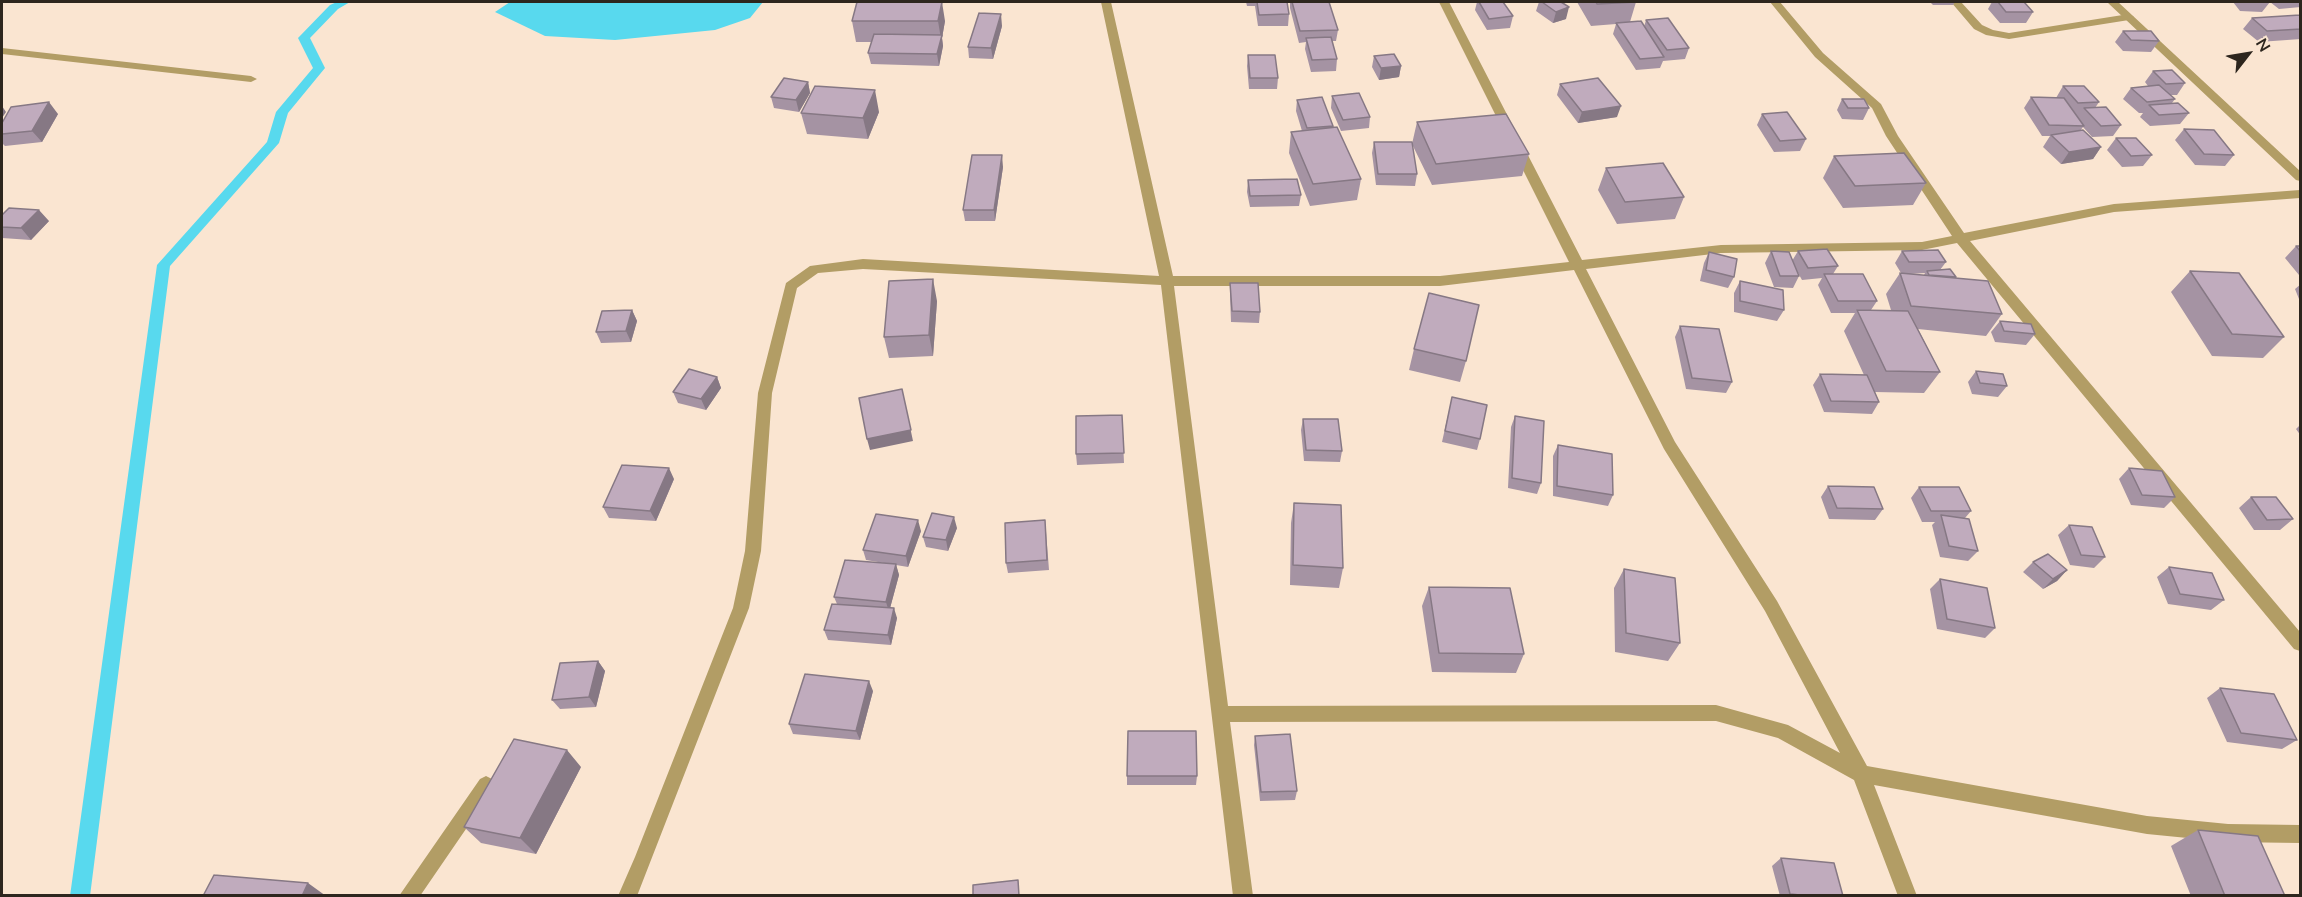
<!DOCTYPE html>
<style>
body{margin:0}
#map{position:relative;width:2302px;height:897px;overflow:hidden;background:#fae5d1;font-family:Mulish,sans-serif}
canvas{display:block}
.frame{position:absolute;inset:0;border:3px solid #2d261e;pointer-events:none}
.north{position:absolute;left:2218px;top:24px;width:60px;height:60px;-webkit-text-stroke:4px #fae5d1;paint-order:stroke;rotate:59deg;font-size:16px;font-weight:700;line-height:24px;text-align:center;color:#2d261e}
.north::after{content:'';display:block;margin:auto;width:21px;height:27px;background:#2d261e;clip-path:polygon(50% 0,100% 100%,50% 72%,0 100%)}
</style>
<div id="map">
<canvas width="2302" height="897"></canvas>
<div class="frame"></div>
<div class="north">N</div>
</div>
<script>
const c = document.querySelector('canvas').getContext('2d');
c.lineJoin = 'round';
function fillPath(path, color) { c.fillStyle = color; c.fill(path, 'evenodd'); }
const shape = rows => new Path2D(rows.map(r => 'M' + r).join(''));
function trace(path, color, width, dash) { c.strokeStyle = color; c.lineWidth = width; c.lineCap = dash ? 'butt' : 'round'; c.setLineDash(dash || []); c.stroke(path); }
fillPath(shape([
 [510,2,763,2,750,18,715,30,615,40,545,36,495,12]
]), '#58d9ee');
fillPath(shape([
 [337,2,350,2,338,9,310,38,325,68,288,113,279,143,170,266,90,896,70,896,157,265,267,142,276,112,313,68,298,38,330,5,337,2]
]), '#58d9ee');
fillPath(shape([
 [1951,2,1961,2,1982,25,1993,30,2009,33,2129,14,2134,17,2129,20,2009,39,1986,35,1974,29,1951,2]
]), '#b29d65');
fillPath(shape([
 [1101,2,1111,2,1173,276,1440,276,1569,262,1439,2,1449,2,1582,260,1721,245,1922,242,1952,236,1886,136,1872,108,1815,57,1770,2,1780,2,1823,53,1881,104,1898,136,1964,233,2114,204,2300,190,2300,198,2114,212,1970,241,2300,632,2300,651,2294,649,1957,243,1922,250,1721,253,1586,269,1675,442,1777,601,1867,766,2147,816,2228,824,2300,825,2300,843,2228,842,2147,834,1874,785,1917,896,1898,896,1854,780,1778,738,1716,721,1230,722,1253,896,1233,896,1161,285,863,269,818,273,797,288,772,393,761,551,749,608,637,896,618,896,635,857,733,608,745,551,758,393,786,283,810,266,863,259,1159,276,1101,2],
 [1574,270,1664,449,1765,611,1840,753,1788,725,1716,705,1228,706,1174,286,1440,286,1574,270],
 [2107,2,2118,2,2300,171,2300,181,2296,180,2107,2],
 [2,48,251,76,257,79,251,82,2,54,2,48],
 [486,776,492,779,495,785,492,791,420,896,399,896,480,779,486,776]
]), '#b29d65');
fillPath(shape([
 [1246,2,1287,2,1289,14,1288,26,1258,26,1255,6,1247,6],
 [1290,2,1329,2,1338,30,1336,41,1332,41,1337,59,1336,71,1311,72,1305,49,1306,42,1299,43,1290,8],
 [1477,2,1503,2,1513,16,1510,28,1487,30,1475,10],
 [1539,2,1561,2,1566,19,1553,23,1536,11],
 [1577,2,1636,2,1630,22,1644,27,1646,20,1689,48,1685,59,1663,61,1660,68,1636,70,1613,34,1616,24,1591,26],
 [1930,2,1955,2,1953,5,1933,5],
 [1992,2,2024,2,2033,12,2026,23,2000,23,1988,9],
 [2233,2,2301,2,2301,7,2279,9,2270,2,2262,12,2240,11],
 [2301,16,2301,39,2259,42,2243,29,2252,18],
 [852,21,945,21,942,38,943,46,939,66,871,64,868,53,872,42,856,42],
 [1002,26,993,59,969,58,968,47],
 [2123,31,2159,41,2151,52,2123,51,2115,42],
 [1248,55,1278,78,1277,89,1249,89,1247,66],
 [1374,56,1401,66,1399,77,1379,80,1372,67],
 [2153,71,2185,83,2177,95,2170,95,2175,99,2172,103,2189,113,2180,124,2150,126,2140,117,2143,113,2139,113,2123,99,2131,88,2148,86,2145,82],
 [808,82,810,93,799,112,774,108,771,97],
 [1560,84,1617,117,1578,123,1557,95],
 [2063,86,2099,102,2095,108,2121,125,2113,136,2092,137,2083,127,2080,131,2101,147,2093,159,2061,164,2043,147,2050,136,2042,136,2024,108,2031,97,2056,98],
 [1332,96,1370,117,1369,128,1341,131,1331,108],
 [1842,99,1869,108,1863,120,1842,119,1837,110],
 [1297,100,1333,126,1361,179,1357,200,1310,206,1289,153,1291,132,1302,131,1296,111],
 [879,112,868,139,807,134,801,113],
 [58,114,42,142,5,146,2,143,2,123],
 [1762,114,1806,139,1800,151,1774,152,1757,125],
 [1417,122,1529,154,1522,176,1432,185,1412,144],
 [2184,129,2234,155,2225,166,2195,165,2175,140],
 [2116,138,2152,155,2143,166,2122,167,2107,150],
 [1374,142,1417,174,1415,186,1376,185,1372,153],
 [1834,156,1926,183,1913,205,1843,208,1823,178],
 [1003,167,995,221,965,221,963,210],
 [1606,168,1684,197,1675,219,1617,224,1598,190],
 [1248,180,1301,195,1299,206,1250,207,1247,192],
 [2,215,49,221,31,240,2,238],
 [2296,246,2301,246,2301,275,2299,275,2285,258],
 [1771,251,1792,261,1798,251,1838,266,1833,274,1877,301,1871,310,1891,310,1886,294,1900,273,1901,273,1895,263,1902,251,1946,262,1940,270,1955,278,2002,314,1986,336,1918,329,1940,372,1924,393,1875,392,1879,402,1872,414,1824,412,1813,385,1820,374,1864,375,1844,331,1855,313,1831,313,1818,285,1822,278,1802,280,1797,271,1799,276,1793,288,1774,287,1765,263],
 [1925,273,1924,275,1910,274],
 [1709,252,1734,277,1728,288,1700,281,1704,263],
 [2190,271,2284,337,2263,358,2212,356,2171,292],
 [1740,281,1784,310,1777,321,1734,312,1734,293],
 [1230,283,1260,312,1259,323,1231,322,1230,294],
 [2301,284,2301,304,2295,289],
 [937,301,933,356,889,358,884,337],
 [632,310,637,321,631,342,601,343,596,332],
 [2000,321,2035,334,2026,345,1995,342,1991,332],
 [1680,326,1732,382,1726,393,1686,389,1675,337],
 [1414,349,1466,361,1460,382,1409,370],
 [1976,371,2007,386,1998,397,1972,394,1968,382],
 [717,377,721,388,706,410,678,403,673,392],
 [1452,397,1480,439,1477,450,1442,442],
 [1122,415,1124,463,1077,465,1076,454],
 [1515,416,1541,483,1537,494,1508,488,1511,427],
 [1303,419,1342,451,1340,462,1304,461,1301,430],
 [2301,424,2301,436,2296,429],
 [1558,445,1613,495,1608,506,1553,496,1553,456],
 [2129,468,2175,497,2164,508,2131,505,2119,479],
 [674,479,656,521,609,518,603,507],
 [1828,486,1883,509,1875,520,1829,519,1821,497],
 [1919,487,1971,511,1965,518,1978,551,1968,561,1940,557,1932,525,1935,522,1922,522,1911,498],
 [2251,497,2293,519,2280,530,2254,530,2239,508],
 [1294,503,1343,568,1339,588,1290,585,1291,523],
 [2069,525,2105,557,2094,568,2070,565,2058,535],
 [957,528,948,551,926,547,923,537],
 [921,531,908,567,896,565,899,575,890,608,897,618,891,645,828,640,824,630,837,604,834,597,890,564,866,560,863,550],
 [1046,531,1049,570,1008,573,1006,563],
 [2033,562,2067,570,2057,581,2043,589,2023,572],
 [2169,567,2224,600,2211,610,2168,604,2157,577],
 [1624,569,1680,643,1668,661,1615,652,1614,588],
 [1940,579,1995,628,1985,638,1937,629,1930,589],
 [1429,587,1524,654,1516,673,1432,672,1422,606],
 [598,661,605,671,596,707,560,709,552,700],
 [2220,688,2297,740,2282,749,2227,742,2207,698],
 [873,691,860,740,793,734,789,724],
 [1255,736,1297,791,1295,800,1260,801,1254,745],
 [581,767,536,854,481,843,464,827],
 [1127,776,1197,776,1196,785,1127,785],
 [2198,830,2285,896,2191,896,2171,846],
 [1781,858,1843,896,1780,896,1772,866]
]), '#a593a3');
fillPath(shape([
 [942,2,945,21,942,38,943,46,939,66,937,54,941,39,938,21],
 [1569,7,1566,19,1553,23,1556,12],
 [1001,14,1002,26,993,59,991,48],
 [1401,66,1399,77,1379,80,1381,68],
 [808,82,810,93,799,112,796,100],
 [875,90,879,112,868,139,863,118],
 [49,102,58,114,42,142,32,131],
 [2,106,6,112,2,118],
 [1621,106,1617,117,1578,123,1582,112],
 [2101,147,2093,159,2061,164,2069,152],
 [1002,155,1003,167,995,221,994,210],
 [39,210,49,221,31,240,21,228],
 [933,279,937,301,933,356,929,335],
 [632,310,637,321,631,342,626,331],
 [717,377,721,388,706,410,701,399],
 [902,389,913,441,870,450,867,439],
 [669,468,674,479,656,521,650,511],
 [954,517,957,528,948,551,946,540],
 [918,520,921,531,908,567,906,556],
 [896,564,899,575,889,612,886,602],
 [2067,570,2057,581,2043,589,2053,579],
 [894,608,897,618,891,645,888,635],
 [598,661,605,671,596,707,589,697],
 [869,681,873,691,860,740,856,731],
 [567,750,581,767,536,854,520,838],
 [308,883,326,896,302,896]
]), '#867884');
const building = shape([
 [857,2,942,2,938,21,852,21,857,2],
 [1257,2,1287,2,1289,14,1259,15,1257,2],
 [1292,2,1329,2,1338,30,1300,31,1292,2],
 [1479,2,1503,2,1513,16,1489,19,1479,2],
 [1542,2,1561,2,1569,7,1556,12,1542,2],
 [1596,2,1636,2,1597,4,1596,2],
 [1998,2,2024,2,2033,12,2006,12,1998,2],
 [979,13,1001,14,991,48,968,47,979,13],
 [2300,15,2301,29,2267,31,2252,18,2300,15],
 [1668,18,1689,48,1667,50,1646,20,1668,18],
 [1641,21,1664,57,1640,59,1616,23,1641,21],
 [2123,31,2151,31,2159,41,2131,40,2123,31],
 [874,34,942,35,937,54,868,53,874,34],
 [1331,37,1337,59,1312,60,1306,38,1331,37],
 [1394,54,1401,66,1381,68,1374,56,1394,54],
 [1248,55,1275,55,1278,78,1250,78,1248,55],
 [2172,70,2185,83,2166,84,2153,71,2172,70],
 [784,78,808,82,796,100,771,97,784,78],
 [1598,78,1621,106,1582,112,1560,84,1598,78],
 [2159,85,2175,99,2147,102,2131,88,2159,85],
 [815,86,875,90,863,118,801,113,815,86],
 [2063,86,2084,86,2099,102,2078,103,2063,86],
 [1359,93,1370,117,1343,120,1332,96,1359,93],
 [1322,97,1333,126,1307,128,1297,100,1322,97],
 [2031,97,2064,98,2084,126,2049,125,2031,97],
 [1842,99,1864,99,1869,108,1848,108,1842,99],
 [49,102,32,131,2,134,2,123,11,107,49,102],
 [2178,103,2189,113,2159,115,2149,105,2178,103],
 [2106,107,2121,125,2101,126,2084,108,2106,107],
 [1787,112,1806,139,1780,141,1762,114,1787,112],
 [1506,114,1529,154,1436,164,1417,122,1506,114],
 [1337,127,1361,179,1313,184,1291,132,1337,127],
 [2184,129,2214,130,2234,155,2204,154,2184,129],
 [2083,130,2101,147,2069,152,2051,135,2083,130],
 [2116,138,2136,138,2152,155,2131,156,2116,138],
 [1374,142,1412,142,1417,174,1378,174,1374,142],
 [1904,153,1926,183,1855,186,1834,156,1904,153],
 [972,155,1002,155,994,210,963,210,972,155],
 [1663,163,1684,197,1625,202,1606,168,1663,163],
 [1297,179,1301,195,1250,196,1248,180,1297,179],
 [9,208,39,210,21,228,2,227,2,215,9,208],
 [2296,246,2301,246,2301,252,2296,246],
 [1827,249,1838,266,1808,268,1798,251,1827,249],
 [1938,250,1946,262,1909,262,1902,251,1938,250],
 [1771,251,1789,252,1799,276,1780,276,1771,251],
 [1709,252,1737,259,1734,277,1706,270,1709,252],
 [1950,269,1956,277,1929,275,1927,271,1950,269],
 [2190,271,2239,273,2284,337,2232,334,2190,271],
 [1900,273,1988,281,2002,314,1911,306,1900,273],
 [1824,274,1863,274,1877,301,1838,301,1824,274],
 [933,279,929,335,884,337,889,281,933,279],
 [1740,281,1783,290,1784,310,1740,301,1740,281],
 [1230,283,1258,283,1260,312,1232,311,1230,283],
 [1429,293,1479,305,1466,361,1414,349,1429,293],
 [632,310,626,331,596,332,602,311,632,310],
 [1857,310,1908,311,1940,372,1886,371,1857,310],
 [2000,321,2031,324,2035,334,2004,331,2000,321],
 [1680,326,1719,329,1732,382,1692,378,1680,326],
 [689,369,717,377,701,399,673,392,689,369],
 [1976,371,2003,374,2007,386,1980,383,1976,371],
 [1820,374,1867,375,1879,402,1831,401,1820,374],
 [902,389,911,430,867,439,859,398,902,389],
 [1452,397,1487,405,1480,439,1445,431,1452,397],
 [1122,415,1124,453,1076,454,1076,416,1122,415],
 [1515,416,1544,421,1541,483,1512,478,1515,416],
 [1303,419,1338,419,1342,451,1306,450,1303,419],
 [1558,445,1612,454,1613,495,1557,486,1558,445],
 [622,465,669,468,650,511,603,507,622,465],
 [2129,468,2162,471,2175,497,2142,495,2129,468],
 [1828,486,1874,487,1883,509,1837,508,1828,486],
 [1919,487,1959,487,1971,511,1931,511,1919,487],
 [2251,497,2276,497,2293,519,2267,520,2251,497],
 [1294,503,1341,505,1343,568,1293,565,1294,503],
 [932,513,954,517,946,540,923,537,932,513],
 [876,514,918,520,906,556,863,550,876,514],
 [1941,515,1969,519,1978,551,1949,546,1941,515],
 [1045,520,1047,560,1006,563,1005,523,1045,520],
 [2069,525,2092,527,2105,557,2081,555,2069,525],
 [2048,554,2067,570,2053,579,2033,562,2048,554],
 [845,560,896,564,886,602,834,597,845,560],
 [2169,567,2212,573,2224,600,2180,594,2169,567],
 [1624,569,1675,578,1680,643,1626,633,1624,569],
 [1940,579,1987,588,1995,628,1947,619,1940,579],
 [1429,587,1510,588,1524,654,1439,653,1429,587],
 [832,604,894,608,888,635,824,630,832,604],
 [598,661,589,697,552,700,560,663,598,661],
 [805,674,869,681,856,731,789,724,805,674],
 [2220,688,2274,694,2297,740,2241,733,2220,688],
 [1128,731,1196,731,1197,776,1127,776,1128,731],
 [1290,734,1297,791,1261,792,1255,736,1290,734],
 [514,739,567,750,520,838,464,827,514,739],
 [2198,830,2258,836,2285,896,2225,896,2198,830],
 [1781,858,1834,863,1843,896,1810,896,1790,894,1781,858],
 [214,875,308,883,302,896,203,896,214,875],
 [1018,880,1019,896,973,896,973,885,1018,880]
]);
fillPath(building, '#c0abbd');
trace(building, '#867884', 1.5);
</script>
